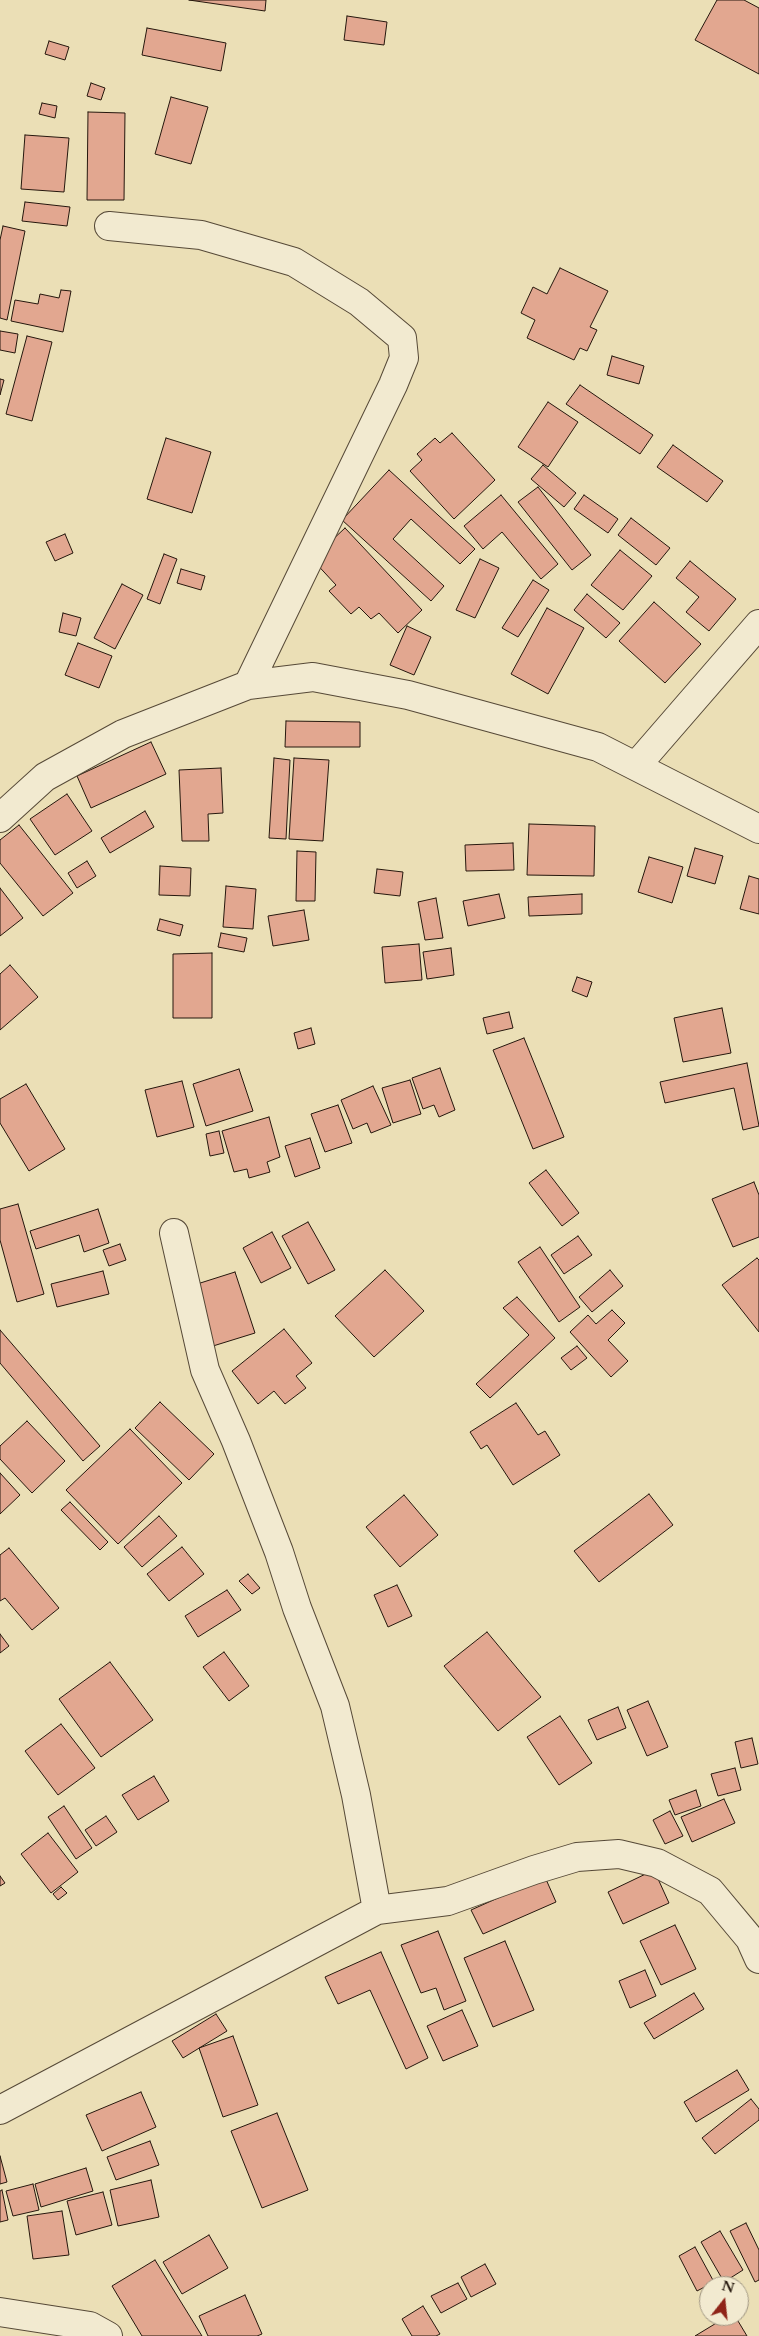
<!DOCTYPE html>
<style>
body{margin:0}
#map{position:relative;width:759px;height:2336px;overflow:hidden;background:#ebdfb6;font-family:Cardo,serif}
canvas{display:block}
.north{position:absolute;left:699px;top:2276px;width:50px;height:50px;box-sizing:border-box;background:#f2ead0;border:1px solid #a09682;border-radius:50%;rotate:16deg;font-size:14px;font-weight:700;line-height:20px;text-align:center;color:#25170d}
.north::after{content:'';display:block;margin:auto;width:18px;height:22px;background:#8f2418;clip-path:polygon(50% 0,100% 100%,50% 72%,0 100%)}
</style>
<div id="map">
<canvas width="759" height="2336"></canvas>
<div class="north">N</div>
</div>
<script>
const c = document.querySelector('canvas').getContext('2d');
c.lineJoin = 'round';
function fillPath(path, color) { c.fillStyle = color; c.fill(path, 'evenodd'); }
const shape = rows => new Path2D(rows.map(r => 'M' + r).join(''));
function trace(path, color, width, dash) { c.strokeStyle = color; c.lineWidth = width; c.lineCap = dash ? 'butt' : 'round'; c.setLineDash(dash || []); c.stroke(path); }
const building = shape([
 [189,0,266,0,265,11,189,0],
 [717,0,744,0,759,8,759,74,695,40,717,0],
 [347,16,387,22,384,45,344,40,347,16],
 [147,28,226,43,221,71,142,55,147,28],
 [49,41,69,47,65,60,45,54,49,41],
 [91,83,105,88,101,100,87,96,91,83],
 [171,97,208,107,191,164,155,154,171,97],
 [42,103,57,106,55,118,39,114,42,103],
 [88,112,125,113,124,200,87,200,88,112],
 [25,135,69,138,64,192,21,189,25,135],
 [25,202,70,207,67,226,22,221,25,202],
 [3,226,25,231,7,320,0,318,0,240,3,226],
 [560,268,608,291,590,327,597,330,587,351,580,348,574,360,527,338,535,320,521,313,533,287,547,294,560,268],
 [61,290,71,291,63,332,11,321,15,300,38,304,40,294,59,298,61,290],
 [0,331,18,334,15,353,0,350,0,331],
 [27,336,52,342,32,421,6,414,27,336],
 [612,356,644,366,639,384,607,375,612,356],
 [0,379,4,380,0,395,0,379],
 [580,385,653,435,640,454,566,404,580,385],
 [548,402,578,422,548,467,518,447,548,402],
 [452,433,495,480,454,519,410,471,422,460,417,454,435,438,440,443,452,433],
 [166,438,211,452,192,513,147,499,166,438],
 [673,445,723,481,707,502,657,467,673,445],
 [543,465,576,493,564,507,531,479,543,465],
 [389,470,475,549,460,564,411,519,393,539,444,586,431,601,342,520,389,470],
 [538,487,591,555,572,570,518,502,538,487],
 [501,495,558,564,541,579,502,532,483,549,464,526,501,495],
 [584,495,618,519,608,533,574,509,584,495],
 [631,518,670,548,656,565,618,535,631,518],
 [345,528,422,610,398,633,379,613,371,619,359,607,351,614,329,591,336,585,312,559,345,528],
 [65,534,73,553,55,561,46,542,65,534],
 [620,550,652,576,623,610,591,585,620,550],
 [164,554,177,559,160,604,147,599,164,554],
 [480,559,499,568,475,618,456,610,480,559],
 [690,561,736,599,709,631,686,612,699,597,676,578,690,561],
 [181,569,205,576,201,590,177,583,181,569],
 [533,580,549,590,518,637,502,628,533,580],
 [122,584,143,595,115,649,94,638,122,584],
 [587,594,620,623,606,638,574,610,587,594],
 [654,602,701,644,665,683,619,641,654,602],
 [547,608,584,628,548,694,511,674,547,608],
 [63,613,81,618,76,636,59,632,63,613],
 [407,626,431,637,414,675,390,665,407,626],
 [78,643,112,656,99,688,65,675,78,643],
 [286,721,360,722,360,747,285,747,286,721],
 [151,742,166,774,91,808,77,776,151,742],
 [274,758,290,760,286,839,269,838,274,758],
 [294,758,329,760,323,841,289,839,294,758],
 [221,768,223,813,208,814,209,841,182,841,179,770,221,768],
 [67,794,92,831,55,855,30,819,67,794],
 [145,811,154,827,110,853,101,838,145,811],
 [529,824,595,826,594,876,527,875,529,824],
 [19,825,73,893,43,916,0,863,0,840,19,825],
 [513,843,514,870,466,871,465,845,513,843],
 [695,848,723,856,715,884,687,876,695,848],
 [297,851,316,852,315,901,296,901,297,851],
 [649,857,683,867,672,903,638,892,649,857],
 [87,861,96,876,77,888,68,873,87,861],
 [160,866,191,868,190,896,159,895,160,866],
 [377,869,403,872,400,896,374,893,377,869],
 [749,876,759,879,759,914,740,909,749,876],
 [226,886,256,889,253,929,223,927,226,886],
 [0,888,23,918,0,936,0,888],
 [499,894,505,918,468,926,463,901,499,894],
 [582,894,582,914,529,916,528,897,582,894],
 [436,898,443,938,425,940,418,902,436,898],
 [304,910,309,940,273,946,268,916,304,910],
 [160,919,183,925,180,936,157,930,160,919],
 [221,933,247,938,244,952,218,947,221,933],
 [419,944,422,980,385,983,382,947,419,944],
 [451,948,454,975,427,979,423,952,451,948],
 [212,953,212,1018,173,1018,173,954,212,953],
 [10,965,38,997,0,1030,0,974,10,965],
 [577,977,592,982,587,997,572,991,577,977],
 [722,1008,731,1053,683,1062,674,1018,722,1008],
 [509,1012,513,1028,487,1034,483,1018,509,1012],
 [311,1028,315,1044,298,1049,294,1033,311,1028],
 [524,1038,564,1137,533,1149,493,1050,524,1038],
 [747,1063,759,1126,743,1130,734,1088,665,1103,660,1082,747,1063],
 [440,1068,455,1110,439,1117,434,1105,423,1109,412,1078,440,1068],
 [239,1069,253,1111,206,1126,193,1084,239,1069],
 [410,1080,421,1114,393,1123,382,1088,410,1080],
 [182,1081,194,1127,157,1137,145,1090,182,1081],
 [26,1084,65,1149,29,1171,0,1123,0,1099,26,1084],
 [373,1086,391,1125,371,1133,367,1123,353,1129,341,1100,373,1086],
 [338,1105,352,1143,325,1152,311,1114,338,1105],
 [269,1117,280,1157,267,1162,270,1172,249,1178,247,1169,234,1172,222,1131,269,1117],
 [219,1131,224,1153,210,1156,206,1134,219,1131],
 [310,1138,320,1168,295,1177,285,1146,310,1138],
 [546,1170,579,1213,562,1226,529,1183,546,1170],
 [754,1182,759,1195,759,1237,733,1247,712,1199,754,1182],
 [18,1204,44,1294,17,1302,0,1240,0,1209,18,1204],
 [98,1209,109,1243,84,1252,79,1235,36,1249,30,1231,98,1209],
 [308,1222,335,1270,308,1284,282,1236,308,1222],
 [272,1232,291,1268,261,1283,243,1248,272,1232],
 [578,1236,592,1255,564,1274,551,1255,578,1236],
 [120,1244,126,1260,109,1266,103,1250,120,1244],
 [540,1247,580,1307,559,1322,518,1262,540,1247],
 [757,1258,759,1260,759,1332,722,1285,757,1258],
 [385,1270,424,1311,374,1357,335,1316,385,1270],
 [610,1270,623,1286,592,1312,579,1297,610,1270],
 [103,1271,109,1294,57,1307,51,1284,103,1271],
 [235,1272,255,1333,213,1346,194,1285,235,1272],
 [517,1297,555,1338,490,1398,476,1384,529,1335,503,1308,517,1297],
 [612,1310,625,1323,608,1340,628,1361,611,1377,570,1332,588,1315,596,1324,612,1310],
 [284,1329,312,1363,296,1376,306,1388,285,1404,274,1391,258,1404,232,1371,284,1329],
 [0,1330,100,1446,83,1461,0,1363,0,1330],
 [577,1346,587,1358,571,1370,561,1358,577,1346],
 [160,1402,214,1454,189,1480,135,1428,160,1402],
 [516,1403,538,1435,545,1431,560,1455,513,1485,487,1445,481,1449,470,1432,516,1403],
 [27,1421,65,1461,32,1493,0,1459,0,1446,27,1421],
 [130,1429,182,1483,118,1544,66,1490,130,1429],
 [0,1473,20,1495,0,1514,0,1473],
 [649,1494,673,1525,599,1582,574,1551,649,1494],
 [404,1495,438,1535,400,1567,366,1527,404,1495],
 [70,1502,108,1542,100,1550,61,1510,70,1502],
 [159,1516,177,1536,142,1567,124,1547,159,1516],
 [182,1547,204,1574,169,1601,147,1574,182,1547],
 [9,1548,59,1608,32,1630,5,1598,0,1601,0,1555,9,1548],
 [248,1574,260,1588,252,1594,239,1581,248,1574],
 [397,1585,412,1616,388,1627,374,1595,397,1585],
 [227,1590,241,1610,198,1637,185,1616,227,1590],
 [487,1632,541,1697,498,1731,444,1666,487,1632],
 [0,1634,9,1646,0,1653,0,1634],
 [224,1652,249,1686,229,1701,203,1667,224,1652],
 [110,1662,153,1720,101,1757,59,1699,110,1662],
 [648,1701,668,1747,647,1756,627,1710,648,1701],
 [618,1707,626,1728,597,1740,588,1720,618,1707],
 [560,1716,592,1763,559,1785,527,1737,560,1716],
 [61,1724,95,1768,58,1795,25,1751,61,1724],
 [752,1738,758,1764,741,1768,735,1742,752,1738],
 [735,1768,741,1790,718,1796,711,1774,735,1768],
 [154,1776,169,1801,138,1820,122,1795,154,1776],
 [696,1790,701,1806,675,1815,669,1800,696,1790],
 [724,1799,735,1823,692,1842,681,1817,724,1799],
 [64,1806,92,1848,76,1859,48,1817,64,1806],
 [670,1811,683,1836,665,1844,653,1820,670,1811],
 [106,1816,117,1832,96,1846,85,1830,106,1816],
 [48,1833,78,1872,51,1893,21,1854,48,1833],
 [654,1870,669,1903,623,1924,608,1892,654,1870],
 [0,1876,5,1883,0,1886,0,1876],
 [545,1877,556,1902,483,1934,471,1910,545,1877],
 [61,1887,67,1893,58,1900,53,1894,61,1887],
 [675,1925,696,1969,661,1985,640,1941,675,1925],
 [438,1931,466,2001,444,2010,436,1988,421,1993,401,1945,438,1931],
 [505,1941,534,2010,493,2027,464,1958,505,1941],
 [381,1952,428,2058,406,2069,370,1990,338,2004,325,1977,381,1952],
 [645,1970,656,1996,630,2008,619,1981,645,1970],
 [694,1993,704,2009,654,2039,644,2023,694,1993],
 [462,2010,478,2046,443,2061,427,2026,462,2010],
 [216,2014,227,2031,183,2058,172,2041,216,2014],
 [233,2036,258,2105,223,2117,199,2048,233,2036],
 [737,2070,749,2090,696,2122,684,2102,737,2070],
 [141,2092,156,2127,102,2151,86,2115,141,2092],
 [751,2099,759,2109,759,2120,715,2154,702,2138,751,2099],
 [277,2113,308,2190,262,2208,231,2131,277,2113],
 [150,2141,159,2165,116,2180,107,2157,150,2141],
 [0,2156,7,2182,0,2184,0,2156],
 [86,2168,93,2191,41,2207,35,2184,86,2168],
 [151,2180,159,2217,118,2226,110,2190,151,2180],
 [33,2184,39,2210,13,2216,6,2191,33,2184],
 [2,2190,8,2220,0,2222,0,2191,2,2190],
 [103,2192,112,2225,76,2235,67,2201,103,2192],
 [62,2211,69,2255,33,2259,27,2216,62,2211],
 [746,2223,759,2250,759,2280,755,2282,730,2231,746,2223],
 [720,2231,743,2270,724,2282,701,2242,720,2231],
 [209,2235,228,2268,182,2294,163,2262,209,2235],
 [695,2247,714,2282,697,2291,679,2256,695,2247],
 [155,2260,202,2336,142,2336,112,2286,155,2260],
 [485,2264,496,2284,471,2297,461,2277,485,2264],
 [458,2283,467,2299,441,2313,431,2296,458,2283],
 [245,2295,262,2334,257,2336,208,2336,199,2316,245,2295],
 [423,2306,440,2334,436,2336,412,2336,402,2319,423,2306],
 [728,2316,735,2316,747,2336,695,2336,728,2316]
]);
fillPath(building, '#e2a790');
trace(building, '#25170d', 1);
const minor = shape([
 [109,226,201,235,294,262,359,302,402,338,404,358,393,385,248,685],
 [636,766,759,624],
 [0,818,45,777,123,734,248,685,313,677,408,695,598,747,759,829],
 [174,1233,205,1370,236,1441,279,1552,297,1608,335,1706,356,1795,377,1910],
 [0,2110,377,1910,448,1901,534,1870,577,1857,619,1854,657,1863,710,1891,750,1939,759,1959],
 [0,2312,90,2326,108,2336]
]);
trace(minor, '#564937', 30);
trace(minor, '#f2ead0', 28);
</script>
